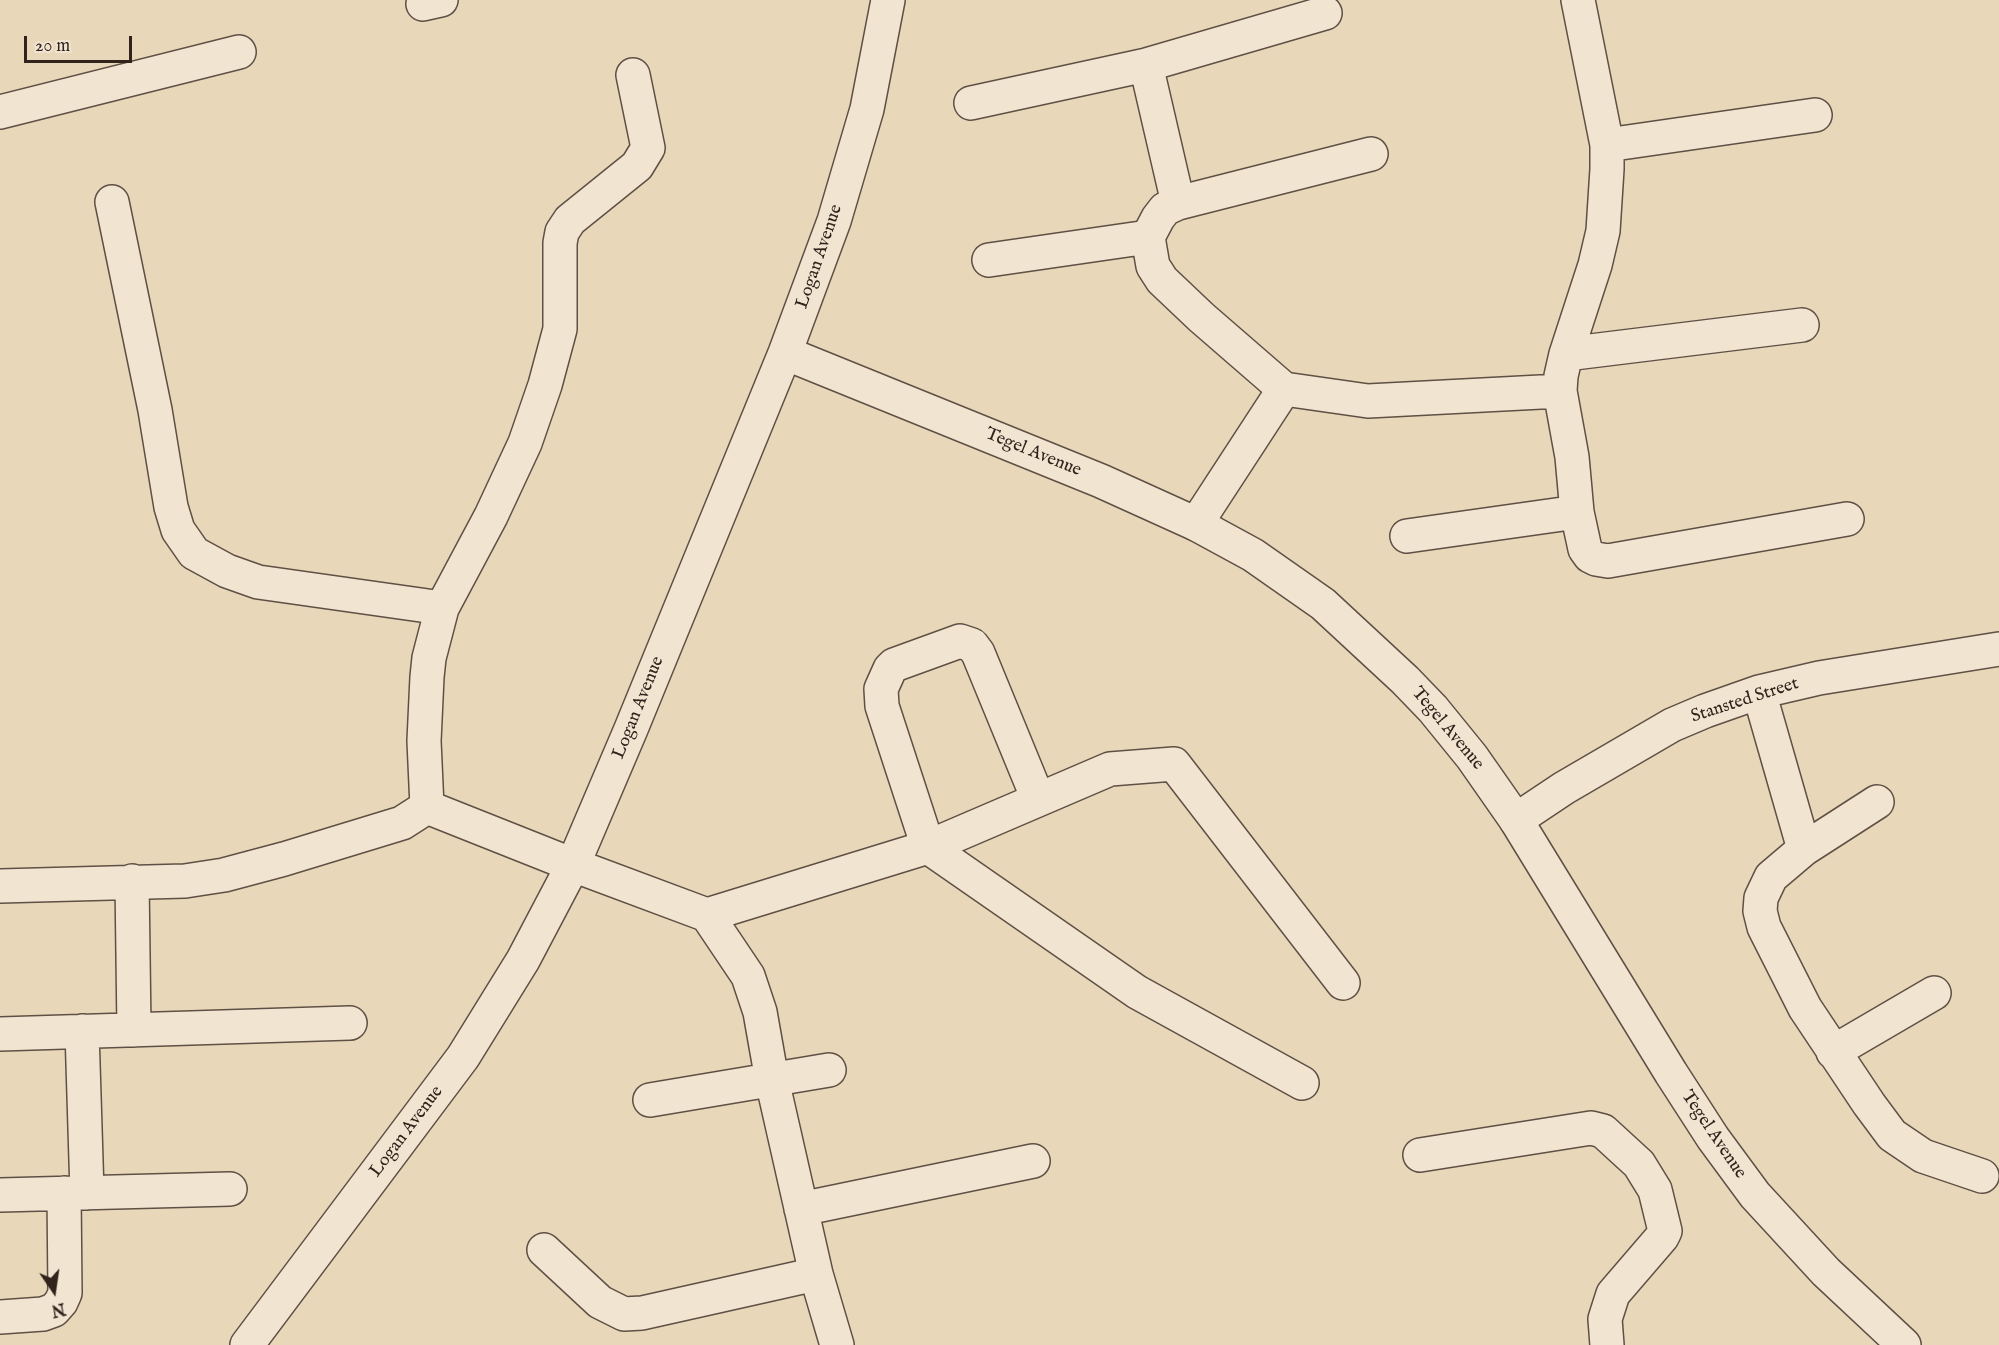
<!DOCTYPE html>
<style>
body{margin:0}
#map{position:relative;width:1999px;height:1345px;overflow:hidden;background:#e9d7ba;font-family:"IM FELL English",serif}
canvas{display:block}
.north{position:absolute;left:24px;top:1261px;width:60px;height:60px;-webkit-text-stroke:4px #f1e5d2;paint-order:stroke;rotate:167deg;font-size:16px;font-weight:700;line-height:24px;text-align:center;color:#30231c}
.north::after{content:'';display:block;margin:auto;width:21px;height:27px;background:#30231c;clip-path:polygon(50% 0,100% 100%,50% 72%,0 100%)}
.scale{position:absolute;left:24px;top:36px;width:108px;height:27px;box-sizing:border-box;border:3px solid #30231c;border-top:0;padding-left:8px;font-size:18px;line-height:21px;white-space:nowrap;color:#30231c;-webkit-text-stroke:4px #f1e5d2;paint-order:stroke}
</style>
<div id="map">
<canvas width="1999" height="1345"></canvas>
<div class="north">N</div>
<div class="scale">20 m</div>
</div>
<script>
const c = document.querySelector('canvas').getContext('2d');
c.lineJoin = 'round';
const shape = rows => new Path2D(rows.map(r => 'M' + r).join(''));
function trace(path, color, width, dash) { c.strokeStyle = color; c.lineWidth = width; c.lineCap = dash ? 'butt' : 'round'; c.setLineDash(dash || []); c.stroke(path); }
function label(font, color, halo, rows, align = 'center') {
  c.font = font + ' "IM FELL English",serif'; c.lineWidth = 4.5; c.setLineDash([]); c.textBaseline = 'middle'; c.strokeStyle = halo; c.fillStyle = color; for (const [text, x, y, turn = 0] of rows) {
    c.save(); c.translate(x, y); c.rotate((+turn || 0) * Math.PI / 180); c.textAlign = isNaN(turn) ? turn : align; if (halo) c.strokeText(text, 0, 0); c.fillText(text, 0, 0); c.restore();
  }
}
const minor = shape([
 [1578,0,1607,145,1607,169,1603,231,1595,265,1566,354,1561,376,1560,391,1572,457,1577,512,1585,549,1590,556,1596,559,1608,561,1847,519],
 [423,4,441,0],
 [1146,65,1178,203],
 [971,103,1146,65,1325,13],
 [0,112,239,52],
 [1607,145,1815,115],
 [1371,154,1178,203,1165,209,1158,218,1148,237,1153,266,1162,280,1201,317,1284,389,1368,401,1560,391],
 [112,202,155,410,171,507,178,530,194,553,227,571,258,582,442,608,491,516,525,443,545,385,560,329,560,243,562,232,570,220,637,166,648,148,633,75],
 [989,260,1148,237],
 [1566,354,1802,325],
 [1196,524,1284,389],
 [1407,536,1577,512],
 [1759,692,1804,849],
 [1038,799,978,653,972,645,960,641,894,665,890,669,881,689,882,706,928,847,1137,992,1302,1083],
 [1877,802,1804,849,1771,877,1761,898,1760,911,1764,927,1805,1008,1869,1104,1892,1135,1923,1156,1982,1176],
 [427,807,573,865,707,915,748,976,760,1012,772,1080,816,1274,837,1345],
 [427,807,424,741,427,677,429,658,442,608],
 [1516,820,1564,788,1672,725,1705,711,1759,692,1819,678,1999,649],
 [132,881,134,1030],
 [0,886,185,881,224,875,284,859,402,823,427,807],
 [707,915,928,847,1110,769,1174,764,1343,983],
 [82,1031,87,1193],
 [0,1034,350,1023],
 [1833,1052,1934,993],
 [650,1100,829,1070],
 [1420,1155,1591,1128,1603,1131,1639,1164,1655,1190,1665,1231,1662,1237,1613,1294,1605,1319,1607,1345],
 [0,1195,230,1189],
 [801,1209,1033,1161],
 [544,1250,600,1302,624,1314,642,1313,816,1274],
 [0,1317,43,1314,54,1310,61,1302,65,1293,64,1193]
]);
const tertiary = shape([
 [785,353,1101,481,1196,524,1253,555,1323,604,1405,680,1433,709,1472,757,1516,820,1671,1073,1713,1138,1755,1195,1826,1272,1904,1345],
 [247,1345,463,1057,523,960,573,865,631,729,785,353,834,221,867,109,888,0]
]);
trace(minor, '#5e5044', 36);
trace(tertiary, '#5e5044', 36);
trace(minor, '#f1e5d2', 33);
trace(tertiary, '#f1e5d2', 33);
label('18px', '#30231c', '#f1e5d2', [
 ["Logan Avenue",820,257,-71],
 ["Tegel Avenue",1033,453,22],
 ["Stansted Street",1745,701,-18],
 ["Logan Avenue",639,708,-68],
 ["Tegel Avenue",1447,729,50],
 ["Logan Avenue",407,1132,-53],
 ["Tegel Avenue",1713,1135,56]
]);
</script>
